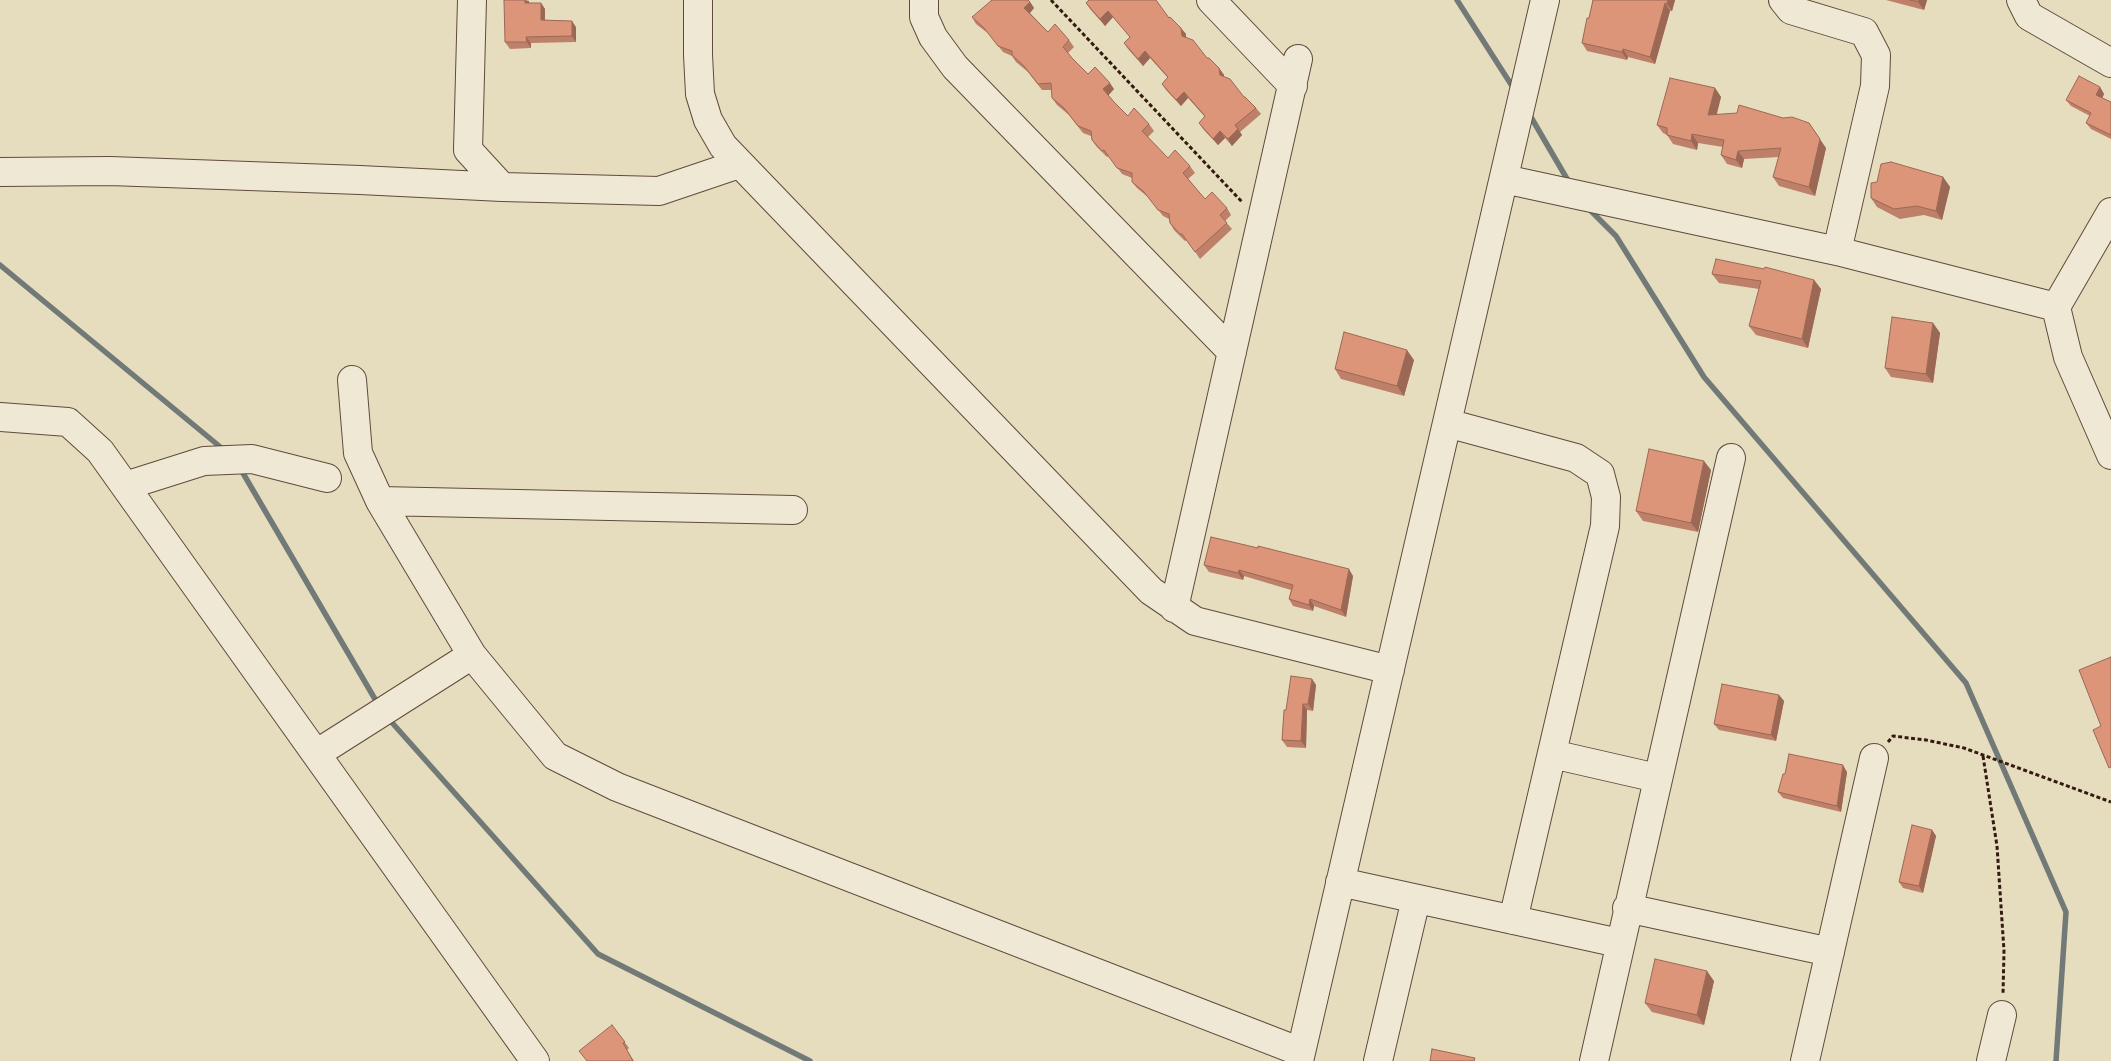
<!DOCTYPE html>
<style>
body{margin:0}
canvas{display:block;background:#e6dcbe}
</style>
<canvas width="2111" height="1061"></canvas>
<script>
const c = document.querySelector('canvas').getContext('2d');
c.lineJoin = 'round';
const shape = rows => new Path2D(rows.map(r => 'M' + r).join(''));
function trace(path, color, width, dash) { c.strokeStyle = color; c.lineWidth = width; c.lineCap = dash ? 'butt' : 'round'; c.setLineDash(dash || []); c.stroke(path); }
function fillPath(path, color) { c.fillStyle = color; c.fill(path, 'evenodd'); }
trace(shape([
 [1457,0,1514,89],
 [1528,112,1570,184],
 [1587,207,1616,236,1704,377,1966,683,2066,912,2056,1061],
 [0,265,224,450],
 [240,468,379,706],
 [387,717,598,954,810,1061]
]), '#727a78', 5.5);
const minor = shape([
 [472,0,468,150,502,187,659,191,739,164],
 [698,0,698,55,700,94,708,120,723,146,1151,591,1195,621,1390,670],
 [924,0,924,17,933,37,955,67,1232,352],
 [1211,0,1293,86],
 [1783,0,1791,10,1864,32,1876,55,1875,86,1837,251],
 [2021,0,2029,16,2111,63],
 [0,172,110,171,360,180,502,187],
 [1504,179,1837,251,2056,307],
 [2111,212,2056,307,2068,357,2111,455],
 [352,380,358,453,380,501,472,655,555,756,617,787,1301,1052],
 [0,417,68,422,100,451,535,1061],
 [1447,423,1576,458,1600,474,1606,497,1605,526,1513,920],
 [125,486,204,461,252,459,327,478],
 [380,501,793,510],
 [1174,608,1298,59],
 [316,754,472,655],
 [1552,754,1657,778],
 [1340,882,1619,943],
 [1627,908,1830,952],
 [1299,1061,1545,0],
 [1378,1061,1416,899],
 [1594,1061,1731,458],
 [1805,1061,1874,758],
 [1991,1061,2002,1015]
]);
trace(minor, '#604b3c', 30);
trace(shape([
 [1051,0,1243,203],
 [1888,742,1893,736,1926,740,1964,748,2111,802],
 [1983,756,1997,846,2004,951,2003,994]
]), '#341b11', 3, [4, 2.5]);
trace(minor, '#efe8d5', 28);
fillPath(shape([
 [1593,0,1675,0,1672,11,1670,11,1655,64,1628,57,1627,60,1587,51,1582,43,1589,18],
 [1886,0,1927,0,1924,10],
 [529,1,529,3,541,3,545,9,545,20,576,27,576,42,531,43,531,48,510,49,505,42],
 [1030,2,1034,8,1030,13,1048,32,1069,40,1074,47,1068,53,1072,58,1088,74,1114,89,1108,95,1114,102,1128,116,1149,124,1154,131,1148,137,1168,158,1190,166,1195,173,1188,179,1205,199,1227,208,1231,215,1225,221,1232,229,1200,259,1187,240,1185,241,1174,230,1170,223,1169,219,1163,216,1149,198,1137,188,1132,182,1132,178,1122,174,1109,156,1107,157,1096,146,1092,140,1091,136,1083,133,1069,115,1057,105,1052,98,1052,90,1042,90,1028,72,1016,62,1012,56,1003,52,989,34,976,24,972,17],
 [1086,3,1169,18,1186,34,1186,37,1207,58,1219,68,1224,75,1224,77,1244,97,1256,108,1261,114,1240,132,1242,135,1232,146,1225,138,1218,145,1203,129,1199,123,1205,117,1188,98,1181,106,1166,90,1162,84,1168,78,1150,58,1143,66,1128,49,1124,43,1130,37,1113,17,1105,26,1090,9],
 [2100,87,2104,94,2102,98,2111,102,2111,139,2091,129,2086,123,2090,116,2071,106,2066,100],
 [1715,88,1721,97,1717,114,1826,148,1815,196,1779,186,1773,177,1779,157,1744,159,1742,168,1727,164,1721,155,1723,147,1698,143,1697,150,1673,144,1667,135,1663,133,1657,125],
 [1943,177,1950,187,1942,220,1924,215,1900,219,1877,207,1871,198],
 [1712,274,1814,280,1821,289,1808,348,1756,335,1749,326,1759,289,1719,283],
 [1933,323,1940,333,1933,383,1891,377,1885,368],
 [1414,360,1404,396,1341,379,1335,369],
 [1711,470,1698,532,1643,521,1636,511],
 [1204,565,1353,576,1346,617,1314,606,1313,611,1293,606,1289,599,1291,590,1244,576,1243,580,1209,572],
 [1312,679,1316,685,1313,711,1307,710,1306,748,1287,747,1282,740,1286,710],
 [1779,695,1784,701,1776,741,1719,730,1714,724],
 [1847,772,1841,812,1783,798,1778,792,1785,774],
 [1932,830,1936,836,1923,893,1903,888,1899,882],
 [1714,981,1704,1025,1652,1012,1645,1003],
 [612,1025,629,1048,627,1050,634,1061,586,1061]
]), '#be8069');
fillPath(shape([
 [525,0,529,1,530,9,525,3],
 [1668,0,1675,0,1672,11,1667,4],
 [1919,0,1927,0,1924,10,1918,2],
 [1030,2,1034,8,1029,14,1024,8],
 [541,3,545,9,545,27,541,20],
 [1665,3,1670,11,1655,64,1650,57],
 [1108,11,1113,17,1105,26,1100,19],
 [572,21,576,27,576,42,572,36],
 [1181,28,1186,34,1186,42,1182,36],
 [526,37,531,43,531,48,527,42],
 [1623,49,1628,57,1627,60,1622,52],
 [1145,51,1150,58,1143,66,1138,59],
 [1219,68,1224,75,1224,82,1220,75],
 [1110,83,1114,89,1108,96,1103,89],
 [2100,87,2104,94,2101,101,2096,95],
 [1715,88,1721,97,1714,123,1708,115],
 [1184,92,1188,98,1181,106,1176,100],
 [1809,123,1826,148,1815,196,1809,187],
 [1238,129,1242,135,1232,146,1228,139],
 [1220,131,1225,138,1218,145,1213,139],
 [1692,134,1698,143,1697,150,1691,141],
 [1738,151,1744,159,1742,168,1736,160],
 [1943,177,1950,187,1942,220,1936,211],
 [1814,280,1821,289,1808,348,1802,339],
 [1933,323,1940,333,1933,383,1926,374],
 [1407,350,1414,360,1404,396,1397,386],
 [1704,461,1711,470,1698,532,1691,523],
 [1349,569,1353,576,1346,617,1341,610],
 [1239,570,1244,576,1243,580,1238,573],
 [1310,599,1314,606,1313,611,1309,605],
 [1312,679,1316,685,1313,711,1308,704],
 [1779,695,1784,701,1776,741,1771,735],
 [1303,704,1307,710,1306,748,1301,741],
 [1843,765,1847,772,1841,812,1837,806],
 [1932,830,1936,836,1923,893,1919,886],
 [1707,971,1714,981,1704,1025,1697,1015]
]), '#9b6855');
const building = shape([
 [504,0,525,0,525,3,541,3,541,20,572,21,572,36,526,37,527,42,505,42,504,0],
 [992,0,1028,0,1030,2,1024,8,1048,32,1055,24,1069,40,1063,47,1072,58,1088,74,1095,67,1110,83,1103,89,1114,102,1128,116,1134,108,1149,124,1142,131,1168,158,1175,150,1190,166,1183,173,1205,199,1212,192,1227,208,1220,215,1227,223,1195,252,1182,234,1180,234,1170,223,1169,214,1158,210,1144,192,1132,182,1132,173,1117,168,1104,150,1102,151,1092,140,1091,131,1078,126,1064,108,1052,98,1051,83,1038,84,1024,66,1012,55,1012,51,998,46,984,28,972,17,992,0],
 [1089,0,1156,0,1169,18,1170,17,1181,28,1182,36,1193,40,1207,58,1209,58,1219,68,1220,75,1230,79,1244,97,1245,97,1256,108,1235,125,1238,129,1228,139,1220,131,1213,139,1199,123,1205,116,1184,92,1176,100,1162,84,1168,77,1145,51,1138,59,1124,43,1130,37,1108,11,1100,19,1086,3,1089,0],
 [1593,0,1668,0,1667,4,1665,3,1650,57,1623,49,1622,52,1582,43,1587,18,1589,18,1593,0],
 [1910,0,1919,0,1918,2,1910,0],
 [2079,76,2100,87,2096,95,2111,102,2111,135,2086,123,2091,113,2066,100,2079,76],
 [1670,78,1715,88,1708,115,1737,113,1739,105,1783,118,1792,117,1809,123,1820,139,1809,187,1773,177,1781,148,1738,151,1736,160,1721,155,1724,140,1692,134,1691,141,1667,135,1667,128,1657,125,1670,78],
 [1891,162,1943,177,1936,211,1917,206,1894,209,1871,198,1871,183,1877,182,1881,164,1891,162],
 [1716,259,1764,269,1765,267,1814,280,1802,339,1749,326,1761,281,1712,274,1716,259],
 [1892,317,1933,323,1926,374,1885,368,1892,317],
 [1344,332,1407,350,1397,386,1335,369,1344,332],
 [1649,449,1704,461,1691,523,1636,511,1649,449],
 [1211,537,1258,548,1258,546,1349,569,1341,610,1310,599,1309,605,1289,599,1293,585,1239,570,1238,573,1204,565,1211,537],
 [2111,657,2111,767,2109,768,2093,730,2101,726,2079,670,2111,657],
 [1291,676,1312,679,1308,704,1303,704,1301,741,1282,740,1284,710,1286,710,1291,676],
 [1722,684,1779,695,1771,735,1714,724,1722,684],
 [1789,754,1843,765,1837,806,1778,792,1783,774,1785,774,1789,754],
 [1912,825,1932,830,1919,886,1899,882,1912,825],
 [1655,959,1707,971,1697,1015,1645,1003,1655,959],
 [612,1025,625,1042,623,1043,633,1061,587,1061,579,1051,612,1025],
 [1432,1049,1475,1058,1474,1061,1430,1061,1432,1049]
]);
fillPath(building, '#dd957a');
trace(building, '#9b6855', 1);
</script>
